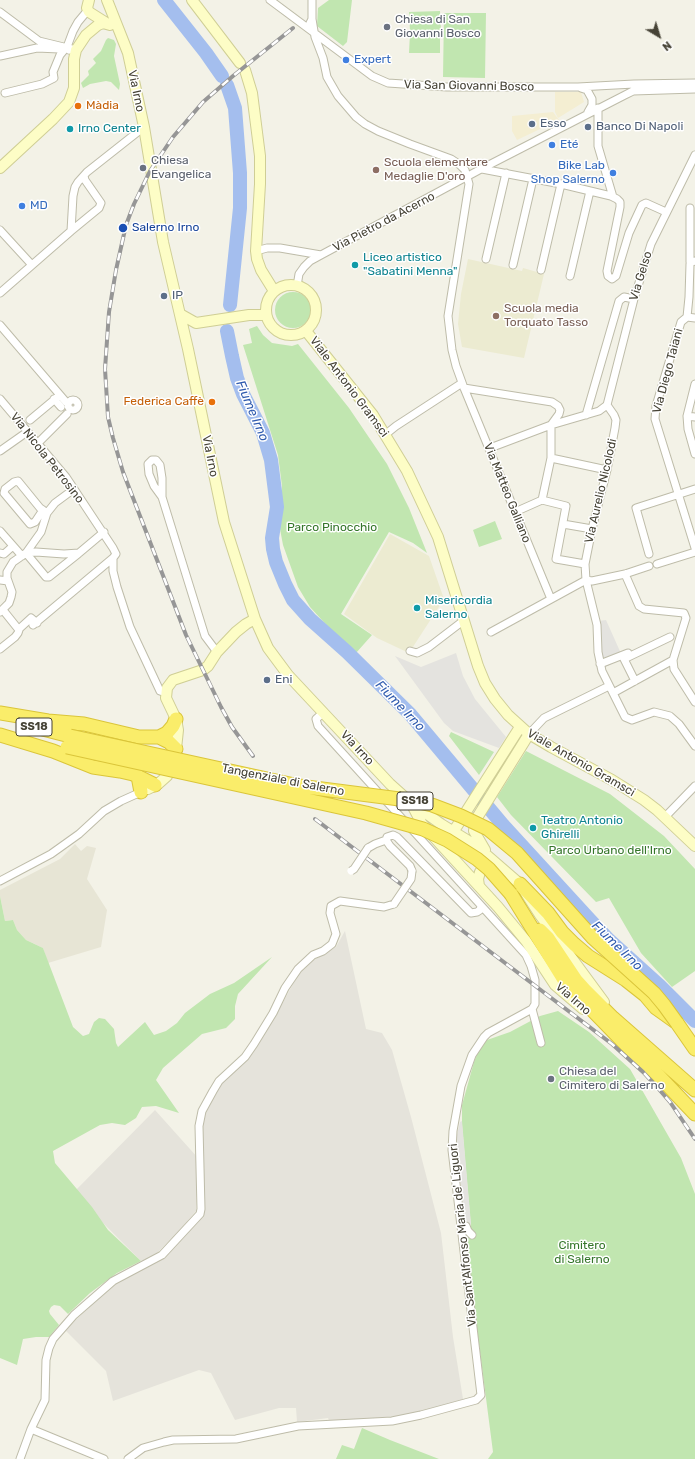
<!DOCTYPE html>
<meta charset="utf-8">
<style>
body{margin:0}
#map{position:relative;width:695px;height:1459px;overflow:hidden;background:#f3f2e7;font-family:Rubik,sans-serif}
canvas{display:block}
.north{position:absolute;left:639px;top:16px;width:40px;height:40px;-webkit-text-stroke:3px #fff;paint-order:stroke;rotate:142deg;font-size:11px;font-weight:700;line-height:16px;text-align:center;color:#464336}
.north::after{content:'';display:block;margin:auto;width:14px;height:18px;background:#464336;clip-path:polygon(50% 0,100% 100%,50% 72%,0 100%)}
</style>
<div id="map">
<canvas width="695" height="1459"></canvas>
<div class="north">N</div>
</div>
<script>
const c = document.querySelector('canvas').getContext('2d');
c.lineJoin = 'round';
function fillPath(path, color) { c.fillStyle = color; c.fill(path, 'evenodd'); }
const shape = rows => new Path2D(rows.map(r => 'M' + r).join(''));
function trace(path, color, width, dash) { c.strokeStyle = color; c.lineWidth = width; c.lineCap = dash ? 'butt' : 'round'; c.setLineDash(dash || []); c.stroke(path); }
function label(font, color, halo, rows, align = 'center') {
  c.font = font + ' Rubik,sans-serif'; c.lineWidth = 3; c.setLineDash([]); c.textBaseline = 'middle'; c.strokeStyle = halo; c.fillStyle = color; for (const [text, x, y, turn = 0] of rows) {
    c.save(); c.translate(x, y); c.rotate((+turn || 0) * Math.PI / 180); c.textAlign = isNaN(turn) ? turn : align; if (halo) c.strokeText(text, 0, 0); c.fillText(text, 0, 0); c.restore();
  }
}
fillPath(shape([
 [75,844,81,851,87,846,96,848,87,879,107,910,101,947,48,963,43,948,26,940,17,930,13,920,5,921,0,896,0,890,60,859]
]), '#e7e5d5');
fillPath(shape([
 [555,92,581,92,584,102,558,118,555,112],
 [553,112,559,120,517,140,512,131,512,116]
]), '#f4eed2');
fillPath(shape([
 [345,931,366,1029,382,1033,392,1050,411,1117,441,1233,453,1337,463,1399,421,1414,330,1423,328,1418,297,1422,296,1408,279,1408,235,1420,211,1373,199,1370,113,1401,106,1371,65,1330,116,1282,161,1257,203,1213,201,1132,206,1109,219,1086,245,1062,283,1002,303,966,336,947],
 [155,1110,198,1158,196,1211,178,1232,154,1256,141,1261,73,1193]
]), '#e5e3db');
fillPath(shape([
 [468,259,522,271,523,268,544,274,524,358,462,347,458,324,461,294],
 [390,534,429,556,444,599,409,653,377,638,344,614]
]), '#ecebd1');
fillPath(shape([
 [329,0,352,0,347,42,343,46,317,26,318,8],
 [440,11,441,30,410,31,409,12],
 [444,13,486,13,485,78,443,77],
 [410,33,440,34,440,53,409,53],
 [108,38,114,40,116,44,114,56,120,84,119,90,111,82,106,81,90,84,83,88,81,83,89,75,88,71,96,63,93,59,101,51,106,40],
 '275 310a18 18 0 1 1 36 0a18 18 0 1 1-36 0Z',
 [257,326,263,335,272,343,292,346,298,344,349,408,387,464,409,508,427,553,413,543,389,532,341,614,372,635,356,653,341,641,310,607,298,587,283,545,280,529,282,486,278,455,243,345,252,343,249,329],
 [495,521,502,539,479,547,473,530],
 [451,732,494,752,479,775,449,736],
 [526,751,610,794,664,836,695,869,695,971,672,987,641,953,609,898,596,902,511,815,497,797],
 [0,896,5,921,13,920,17,930,26,940,43,948,73,1027,83,1036,89,1034,94,1022,99,1018,105,1019,114,1029,116,1043,118,1047,145,1022,154,1035,166,1031,177,1023,185,1013,210,994,234,983,272,957,238,994,235,1006,235,1019,226,1028,202,1034,163,1068,156,1080,179,1113,156,1106,142,1107,136,1118,125,1125,112,1123,100,1125,53,1151,55,1163,92,1207,108,1230,141,1261,117,1273,90,1293,68,1314,60,1306,54,1305,51,1307,49,1311,50,1314,59,1325,49,1337,36,1337,23,1339,17,1365,0,1358],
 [558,1011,589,1032,630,1069,681,1158,695,1194,695,1459,488,1459,493,1452,464,1229,471,1227,462,1125,462,1105,474,1062,479,1049,487,1040,510,1032,540,1016],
 [362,1428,390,1440,439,1459,336,1459,342,1445,354,1449]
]), '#c1e6b0');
fillPath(shape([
 [606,620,623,658,604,668,598,621],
 [456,653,463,676,475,699,506,737,499,748,453,731,444,723,395,656,421,667],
 [462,1121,471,1224,466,1225,456,1151,457,1135,460,1122]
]), '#e4e3df');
trace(shape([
 [164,0,206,53,222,76],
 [227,85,235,108,240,173,240,208,230,305],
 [227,331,232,356,237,378,243,394,263,433,271,460,277,507,272,538,273,549,276,562,285,584,293,600,310,619,347,652,410,714,503,825,590,920,609,940,660,986,695,1021]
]), '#a4beee', 14);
const street = shape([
 [270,0,372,76,388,83,447,87,578,87,634,84,695,83],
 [0,12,39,41,76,50],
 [312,19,315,37,323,58,327,77,338,96,356,117,365,124,378,131,410,144,451,159,460,165,465,170,469,184,448,316,452,350,456,366,464,388,551,599],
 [310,23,312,19,312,0],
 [69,50,67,47,73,31,78,22,88,10],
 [0,56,37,48,59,49],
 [581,88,587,90,592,99,592,105,588,112],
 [5,93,42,84,54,78,53,72,60,55,65,49],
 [598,108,598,146,613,197],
 [482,169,561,184,611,196,617,199,620,202,620,207,607,271,608,276,612,279,616,276,629,233,642,205,646,203,666,212],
 [690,208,690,262],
 [0,230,32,265],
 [71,231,99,208,101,203,85,180,84,176],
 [256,251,267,248,280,248,321,255,481,169,625,95,633,91,695,89],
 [486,259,506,173],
 [695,261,692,262,690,264,689,297,687,317,681,322,656,406,655,419,695,548],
 [513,265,533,179],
 [541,270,561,184],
 [570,276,590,191],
 [297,286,299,274,304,267,310,261,321,255],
 [0,293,71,231,73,196,75,187,78,182,87,172,144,127],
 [687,317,695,318],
 [0,325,66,402,68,403],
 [695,384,687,416,688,429,695,454],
 [464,388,552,402,558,406,560,410,559,414,551,425],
 [0,399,66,477,113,548,116,554,113,558,113,571,117,587,130,627,160,691,166,693],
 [54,399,61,407],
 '68 405a5 5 0 1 1 10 0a5 5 0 1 1-10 0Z',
 [607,405,614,415,616,420,615,428,607,470,592,529,585,564,586,580,597,625,598,652,602,671,625,717,632,720,654,712,670,716,679,724,695,746],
 [607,405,634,299,651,244,695,155],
 [586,415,619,301,624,297,634,299],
 [687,416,695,417],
 [30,420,60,395],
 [386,434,396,426,462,383],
 [37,444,67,414],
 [490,448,551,425,599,411,607,405],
 [0,451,27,432],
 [551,458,607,470],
 [74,489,55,503,47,513,41,532,26,553,46,577,49,577,78,554],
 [162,497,162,478,160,465,156,460,152,460,148,464,149,474,154,486,162,497,205,636,217,652],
 [542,500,566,506,556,559,585,564],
 [43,510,35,522,30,524,4,493,5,489,14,482,18,481,40,508,43,510,47,513],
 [515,512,542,500,551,458,551,425],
 [563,524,592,529],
 [0,531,22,556],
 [0,553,4,554,13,546],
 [649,554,636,508,695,489],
 [657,564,695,552],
 [625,574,639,606,644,609,684,613,686,618,673,660,674,669,695,702],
 [0,580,8,581],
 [586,580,592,581,625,574,649,566],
 [0,612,9,603,11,597,12,592,7,578,7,572,13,562,26,553,36,552,64,554,79,553,104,532],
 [33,625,113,558],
 [19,629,31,618,37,623],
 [491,632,586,580],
 [0,649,15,637,18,633,19,630,3,610],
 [410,651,417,653,429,647,463,621],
 [600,664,628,653],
 [635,681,624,659,670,637],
 [613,693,673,660],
 [529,734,544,718,609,686],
 [665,817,695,786],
 [368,848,375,844,386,840],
 [412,871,410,866,390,846,386,840,387,837,393,835,397,837,471,913,477,912,480,910,481,906],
 [0,881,51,854,79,834,104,811,121,801,141,792],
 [532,1009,541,1043],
 [461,1226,466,1226,468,1231,472,1235],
 [31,1429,104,1459],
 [20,1459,31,1429,45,1400,46,1360,49,1348,53,1339,74,1315,113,1281,162,1255,200,1214,201,1209,199,1126,202,1111,213,1091,219,1081,245,1057,254,1044,273,1013,285,988,298,969,313,955,323,951,332,944,336,934,330,913,331,906,340,901,384,907,394,904],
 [128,1459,143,1448,164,1442,173,1440,236,1439,298,1426,392,1421,421,1415,476,1400,481,1395,452,1150,453,1131,461,1086,472,1055,484,1037,488,1033,532,1009,535,1004,535,980,531,966,526,955,318,726,316,719,324,712]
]);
const secondary = shape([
 [89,0,87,8,89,12,108,24],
 [107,0,128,53,144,127,163,242,188,349,224,522,255,619,268,648,288,675,390,784,410,802,441,824,475,845,520,884,540,915,604,1002],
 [192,0,240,63],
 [245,70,252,93,260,156,260,184,256,251,257,259,261,270,274,291],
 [0,168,53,119,69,102,74,88,74,59,76,50,86,35,98,25,103,23,110,25],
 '266 310a25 25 0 1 1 50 0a25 25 0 1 1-50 0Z',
 [180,314,196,323,249,315,266,315],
 [306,331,373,415,407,471,438,537,478,666,485,683,495,699,508,715,529,734,551,747,612,780,644,800,657,810,695,846],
 [148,789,158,784,167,776,176,749,178,730,176,719,166,698,167,688,173,680,203,670,208,666,217,652,236,632,246,624,255,619],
 [411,803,422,824,498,907,526,941,555,985,583,1009],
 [450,837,520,727],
 [485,850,474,831,475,821,529,734],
 [479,886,478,879,480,872,486,866,492,864]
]);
const highway = shape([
 [0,713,48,721,84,724,139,737,159,737,169,742,176,749],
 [31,726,70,736],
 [0,735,53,751,93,767,120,771,133,774,155,785],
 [159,737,167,733,173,726,176,719],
 [138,776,141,792],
 [520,884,548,913,562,932,574,944,588,956,626,980,645,995,656,1008,677,1023,695,1049],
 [511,894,566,983,632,1051,658,1075,695,1114],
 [540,930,548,938,576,980,585,990,613,1018,695,1090]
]);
trace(street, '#bebca9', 9);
trace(secondary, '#cfce95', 12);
trace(highway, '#dac53a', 15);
trace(street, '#fff', 7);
trace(secondary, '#fdfdc6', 10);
trace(highway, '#faed6a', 13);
const rail = shape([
 [253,756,232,727,221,707,186,635,123,472,113,438,108,417,105,369,109,312,116,270,126,225,134,204,150,171,173,137,203,102,233,76,293,28],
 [315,819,612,1044,643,1072,657,1087,670,1102,695,1139]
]);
trace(rail, '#969696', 4);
trace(rail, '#fff', 2.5, [8]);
const streetBridge = shape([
 [351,871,354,869,368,848],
 [394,904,411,879,412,871]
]);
const highwayBridge = shape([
 [70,736,299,786,415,801,432,805,461,816,488,829,517,853,593,938,654,993,664,1005,677,1023],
 [67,747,366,813,423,829,447,840,477,859,489,869,511,894]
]);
trace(streetBridge, '#bebca9', 9, []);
trace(highwayBridge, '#dac53a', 15, []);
trace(streetBridge, '#fff', 7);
trace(highwayBridge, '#faed6a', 13);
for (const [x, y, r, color] of [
 [387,27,4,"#6b7280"],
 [346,60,4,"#3f7fe0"],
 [78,106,4,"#e8710a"],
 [532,124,4,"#5c6f8a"],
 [588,127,4,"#5c6f8a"],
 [70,129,4,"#0f9aa8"],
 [552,145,4,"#3f7fe0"],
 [143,168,4,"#6b7280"],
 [376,170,4,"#8d6e63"],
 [613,173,4,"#3f7fe0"],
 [22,206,4,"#3f7fe0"],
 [123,228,5,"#1a4fb4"],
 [355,265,4,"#0f9aa8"],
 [164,296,4,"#5c6f8a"],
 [496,316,4,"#8d6e63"],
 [212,402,4,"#e8710a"],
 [417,608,4,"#0f9aa8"],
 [267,680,4,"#5c6f8a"],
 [533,828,4,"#0f9aa8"],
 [551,1079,4,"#6b7280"]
]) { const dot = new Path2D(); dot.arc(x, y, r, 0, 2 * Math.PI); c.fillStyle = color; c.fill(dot); trace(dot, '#fff', 1.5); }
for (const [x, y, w] of [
 [34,727,36],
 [415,801,36]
]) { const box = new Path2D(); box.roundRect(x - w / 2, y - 9, w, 18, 3); c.fillStyle = '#fff'; c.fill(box); trace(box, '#464336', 1); }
label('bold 11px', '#464336', null, [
 ["SS18",34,727],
 ["SS18",415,801]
]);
label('12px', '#5b616d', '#fff', [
 ["Chiesa di San",395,20],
 ["Giovanni Bosco",395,34],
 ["Chiesa",151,161],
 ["Evangelica",151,175],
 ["Chiesa del",559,1072],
 ["Cimitero di Salerno",559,1086]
], 'left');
label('12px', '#366cbe', '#fff', [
 ["Expert",354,60],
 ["Eté",560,145],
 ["Bike Lab",605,166,"right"],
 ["Shop Salerno",605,180,"right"],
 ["MD",30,206]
], 'left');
label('12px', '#464336', '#fff', [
 ["Via San Giovanni Bosco",469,86,1],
 ["Via Irno",136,91,78],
 ["Via Pietro da Acerno",384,222,-28],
 ["Via Gelso",641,276,-73],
 ["Via Diego Taiani",668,371,-75],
 ["Viale Antonio Gramsci",349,387,53],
 ["Via Irno",210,456,79],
 ["Via Nicola Petrosino",47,458,52],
 ["Via Aurelio Nicolodi",601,491,-77],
 ["Via Matteo Galliano",507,493,68],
 ["Via Irno",357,748,47],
 ["Viale Antonio Gramsci",581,763,30],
 ["Tangenziale di Salerno",283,780,11],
 ["Via Irno",573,999,41],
 ["Via Sant'Alfonso Maria de' Liguori",463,1235,-96]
]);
label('12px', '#c56008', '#fff', [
 ["Màdia",86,106],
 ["Federica Caffè",204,402,"right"]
], 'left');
label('12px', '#4e5e75', '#fff', [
 ["Esso",540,124],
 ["Banco Di Napoli",596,127],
 ["IP",172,296],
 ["Eni",275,680]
], 'left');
label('12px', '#0d838f', '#fff', [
 ["Irno Center",78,129],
 ["Liceo artistico",363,258],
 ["\"Sabatini Menna\"",363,272],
 ["Misericordia",425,601],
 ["Salerno",425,615],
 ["Teatro Antonio",541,821],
 ["Ghirelli",541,835]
], 'left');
label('12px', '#785e54', '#fff', [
 ["Scuola elementare",384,163],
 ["Medaglie D'oro",384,177],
 ["Scuola media",504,309],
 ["Torquato Tasso",504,323]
], 'left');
label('12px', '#164399', '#fff', [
 ["Salerno Irno",132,228]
], 'left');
label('12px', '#35762a', '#fff', [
 ["Parco Pinocchio",332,528],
 ["Parco Urbano dell'Irno",610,851],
 ["Cimitero",582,1246],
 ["di Salerno",582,1260]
]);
label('italic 13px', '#315caf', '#fff', [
 ["Fiume Irno",252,411,67],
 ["Fiume Irno",400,706,46],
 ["Fiume Irno",617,946,44]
]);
</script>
